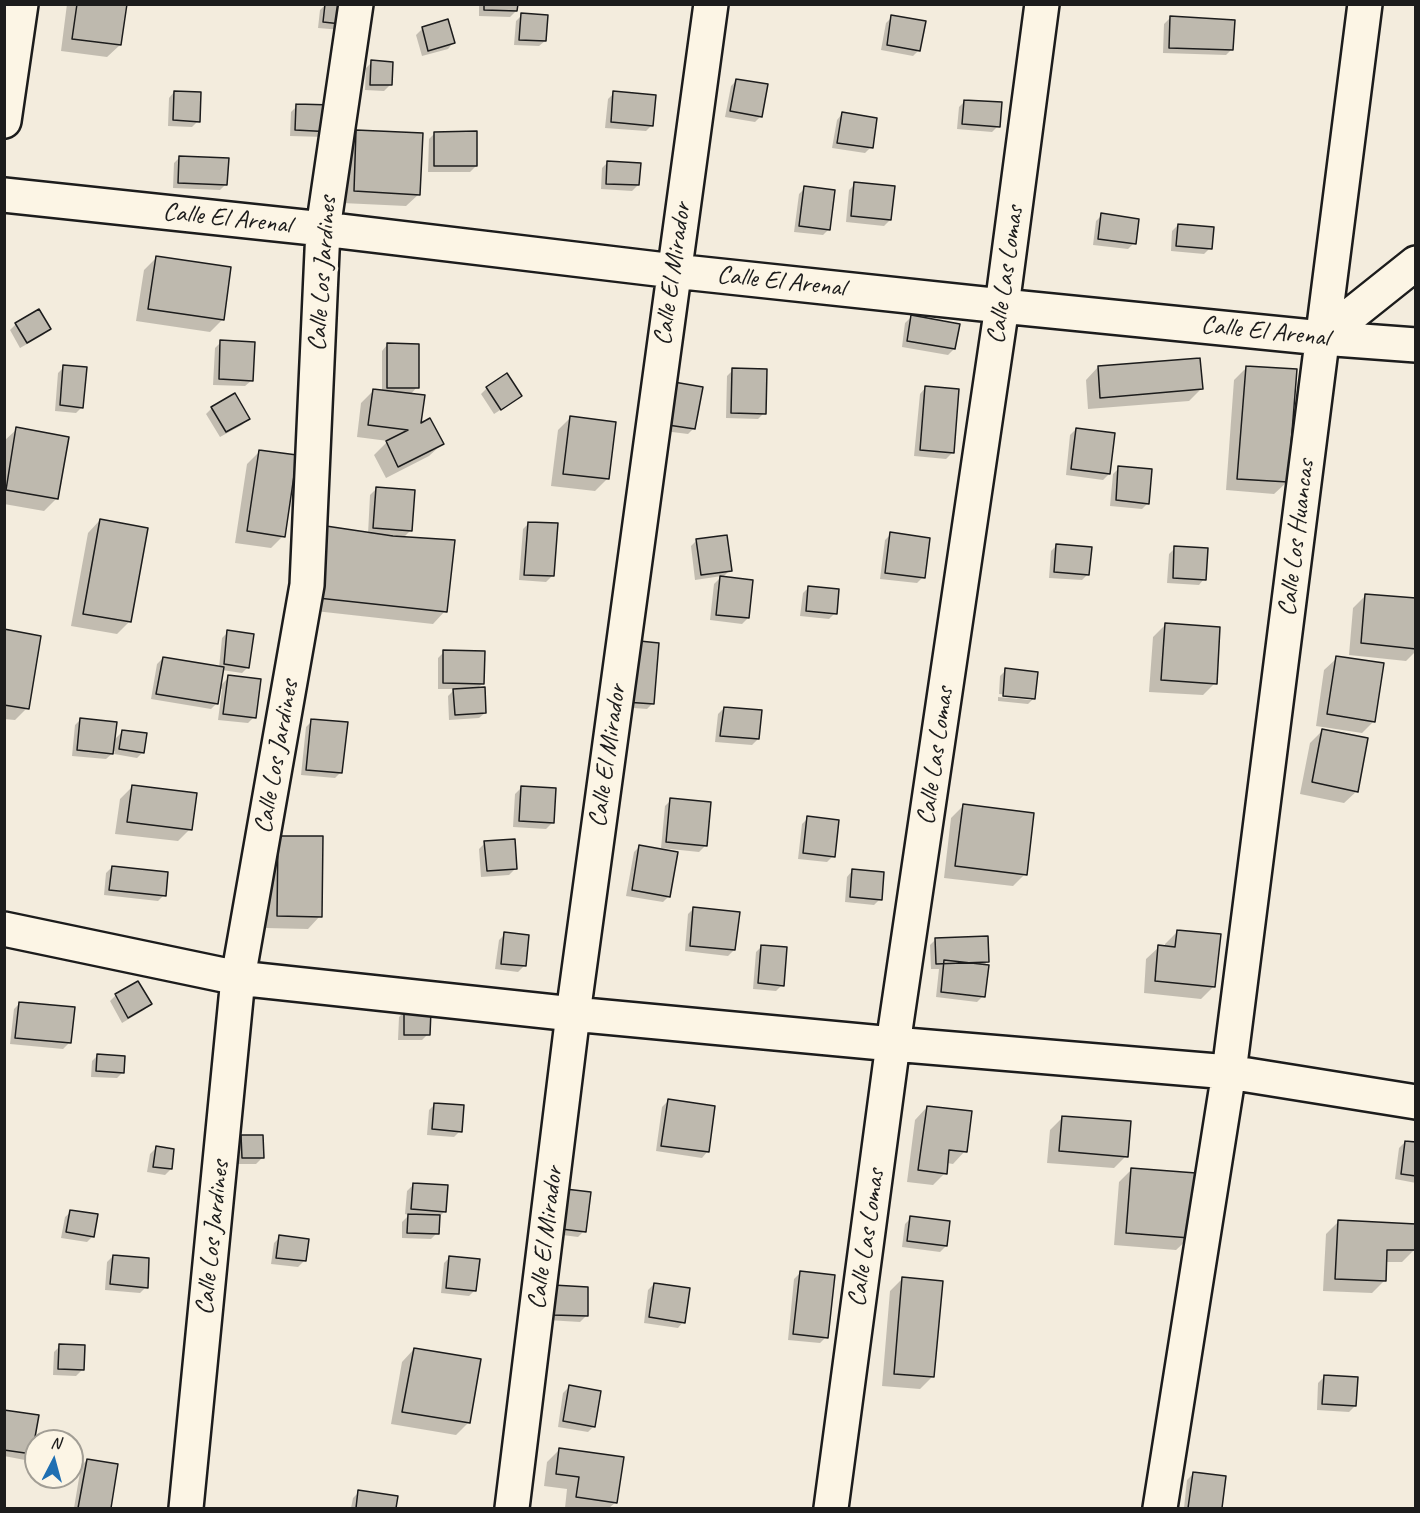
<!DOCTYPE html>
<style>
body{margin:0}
#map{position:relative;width:1420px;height:1513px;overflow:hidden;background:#f3ecdd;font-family:Caveat,sans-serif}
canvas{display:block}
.frame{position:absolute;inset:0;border:6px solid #1c1c1c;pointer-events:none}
.north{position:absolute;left:24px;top:1429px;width:60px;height:60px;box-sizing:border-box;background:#fcf5e5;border:2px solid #a29e95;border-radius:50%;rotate:6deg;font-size:16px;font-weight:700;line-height:24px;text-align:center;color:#1c1c1c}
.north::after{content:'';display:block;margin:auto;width:21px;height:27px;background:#1f6fb2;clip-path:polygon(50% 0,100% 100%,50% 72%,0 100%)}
</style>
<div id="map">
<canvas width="1420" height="1513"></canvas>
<div class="frame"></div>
<div class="north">N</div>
</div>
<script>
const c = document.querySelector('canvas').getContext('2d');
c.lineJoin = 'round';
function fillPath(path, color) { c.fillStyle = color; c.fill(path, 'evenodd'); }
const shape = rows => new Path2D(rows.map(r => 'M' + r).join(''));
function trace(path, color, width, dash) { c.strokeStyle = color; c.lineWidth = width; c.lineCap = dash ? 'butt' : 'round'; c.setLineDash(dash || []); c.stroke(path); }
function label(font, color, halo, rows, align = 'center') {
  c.font = font + ' Caveat,sans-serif'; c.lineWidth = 6; c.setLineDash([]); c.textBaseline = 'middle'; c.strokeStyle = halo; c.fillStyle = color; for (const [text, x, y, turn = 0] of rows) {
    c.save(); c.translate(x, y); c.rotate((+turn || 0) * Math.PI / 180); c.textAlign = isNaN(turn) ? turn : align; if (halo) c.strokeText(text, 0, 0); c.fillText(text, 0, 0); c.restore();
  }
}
fillPath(shape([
 [67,4,125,4,120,45,107,57,61,51],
 [326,4,342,30,318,28,320,10],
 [479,4,516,4,516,11,510,17,479,16],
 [522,15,545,41,539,46,514,45,516,21],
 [892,17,919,50,913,56,881,50,886,23],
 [1170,18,1232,49,1226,55,1163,53,1164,24],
 [447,21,453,43,448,49,422,56,416,35,422,29],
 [372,62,390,85,384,91,365,90,366,68],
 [737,80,761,116,755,122,725,117,731,86],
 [174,92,198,121,192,127,168,126,169,98],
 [614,93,652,125,646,131,605,128,608,99],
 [965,101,998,126,992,132,957,129,959,107],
 [297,106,332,107,325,137,290,136,291,112],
 [842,114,871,147,865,153,832,148,837,120],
 [357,131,419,194,406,206,342,203,345,144],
 [435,133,476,166,470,172,428,172,429,139],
 [180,157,226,184,220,190,173,188,174,163],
 [608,162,638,185,632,191,601,189,602,168],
 [855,184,890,220,884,226,846,222,849,190],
 [805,188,829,229,823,235,794,232,799,194],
 [1102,215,1134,243,1128,249,1093,245,1096,221],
 [1178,225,1210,248,1204,254,1171,251,1172,231],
 [156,258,223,319,210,332,136,321,144,270],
 [911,317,954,349,948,355,902,347,905,323],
 [16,324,49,329,43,335,20,348,10,330],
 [221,342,251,381,245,386,213,385,215,348],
 [387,345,417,387,410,395,420,425,442,444,429,456,386,478,374,455,388,441,357,437,361,403,373,391,382,392,382,351],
 [64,367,82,407,76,413,55,411,58,373],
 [1098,367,1201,389,1189,401,1088,409,1086,380],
 [1247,367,1287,482,1274,494,1226,490,1234,380],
 [733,370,764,413,758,419,726,418,727,376],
 [487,388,520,396,514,401,494,414,481,394],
 [925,388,952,453,946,459,914,456,920,394],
 [663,389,694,428,688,434,656,430],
 [212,408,248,419,242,425,220,437,206,414],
 [570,418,608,478,595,491,551,486,558,430],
 [17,429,57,498,44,511,4,504,4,441],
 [1076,429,1109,474,1103,480,1066,475,1070,435],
 [260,451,283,536,271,548,235,543,247,464],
 [1119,468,1148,503,1142,509,1110,506,1113,474],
 [376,489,411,530,403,538,445,611,433,624,306,610,368,534,370,495],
 [100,520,130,621,117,634,71,626,88,533],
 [529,523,552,576,546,582,519,580,523,529],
 [891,534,923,577,917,583,880,579,885,540],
 [697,540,730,570,722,578,748,618,742,624,710,620,714,584,722,576,695,580,691,546],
 [1057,545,1088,574,1082,580,1049,578,1051,551],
 [1175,548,1204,579,1199,585,1167,583,1169,554],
 [809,587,835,613,829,619,800,616,803,593],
 [1366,595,1416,600,1416,651,1406,661,1349,655,1353,608],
 [1165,625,1215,683,1203,695,1149,692,1153,637],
 [4,631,27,708,15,720,4,719],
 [228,632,248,667,242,673,222,670,220,686,229,677,254,717,248,723,218,720,222,689,219,688,217,703,211,709,151,699,157,664,163,658,219,668,222,638],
 [625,648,653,703,647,709,620,707],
 [444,652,483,683,477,689,485,713,479,718,449,720,448,696,455,689,438,689,438,658],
 [1337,658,1374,721,1362,733,1316,726,1324,670],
 [1006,670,1034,698,1028,704,998,701,998,697,1031,700,1031,697,999,694,1000,676],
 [724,708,758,739,752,745,715,742,718,714],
 [81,719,113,741,123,731,143,752,137,758,114,754,115,751,106,759,72,756,75,725],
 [312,721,341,772,335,778,301,775,306,727],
 [1322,731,1357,791,1344,803,1300,794,1310,743],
 [132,787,190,829,178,841,115,834,120,799],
 [521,788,552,823,546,829,513,827,515,794],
 [671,800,705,846,699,852,661,848,665,806],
 [963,806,1025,874,1013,886,944,878,951,818],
 [808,818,833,856,827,862,798,859,802,824],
 [278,837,320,916,308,929,265,928,266,850],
 [485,843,515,869,509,875,481,877,479,849],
 [640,846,669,896,663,902,626,896,634,852],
 [112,867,164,895,158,901,104,895,106,873],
 [852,871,880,899,874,905,845,902,847,877],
 [694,908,734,950,728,956,685,951,688,914],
 [1177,932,1214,986,1201,999,1144,993,1146,959,1159,947,1165,947,1165,944],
 [505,934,524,966,518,972,495,969,499,940],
 [936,939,988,961,983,966,983,996,977,1002,936,997,939,969,931,969,930,945],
 [762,946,782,985,776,991,753,989,756,952],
 [116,995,150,1004,144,1010,122,1023,110,1001],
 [20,1003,69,1043,63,1049,10,1044,14,1009],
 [405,1011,428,1034,422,1040,398,1040,399,1017],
 [98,1055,123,1072,117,1078,91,1077,92,1061],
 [668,1101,707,1152,702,1158,656,1151,662,1107],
 [435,1104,460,1131,454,1137,427,1135,429,1110],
 [927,1107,965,1151,953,1164,947,1163,945,1173,933,1185,907,1182,915,1120],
 [1062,1118,1126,1156,1114,1168,1047,1163,1050,1130],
 [241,1137,262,1158,256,1164,236,1164,236,1143],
 [1405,1142,1416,1144,1416,1183,1395,1179,1399,1148],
 [156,1148,171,1169,165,1175,147,1172,150,1154],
 [1132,1169,1189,1238,1176,1250,1114,1245,1119,1182],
 [413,1185,445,1211,438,1218,437,1233,431,1239,402,1238,402,1222,409,1215,405,1214,407,1191],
 [551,1195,584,1231,578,1237,547,1233],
 [71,1212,93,1236,87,1242,61,1238,65,1217],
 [911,1218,946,1246,940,1252,902,1247,905,1224],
 [1338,1222,1414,1250,1402,1262,1385,1262,1385,1280,1372,1293,1323,1291,1326,1234],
 [280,1237,304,1261,298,1267,271,1264,274,1243],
 [113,1256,146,1287,140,1293,105,1290,107,1262],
 [450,1257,475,1290,469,1296,441,1293,444,1263],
 [800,1273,826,1337,820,1343,788,1340,794,1279],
 [903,1278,933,1376,920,1389,882,1386,890,1291],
 [654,1284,683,1322,678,1328,644,1323,648,1290],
 [554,1287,586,1316,580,1322,547,1320],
 [60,1346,82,1370,76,1376,53,1375,54,1352],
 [414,1349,469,1422,456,1435,391,1424,402,1362],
 [1324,1377,1355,1406,1349,1412,1317,1410,1318,1383],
 [569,1387,594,1426,588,1432,558,1427,563,1393],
 [4,1411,31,1454,25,1460,4,1456],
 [560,1449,616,1502,609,1508,565,1508,567,1489,544,1486,547,1462],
 [87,1460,117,1465,109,1508,74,1508,81,1466],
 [1193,1474,1224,1477,1220,1508,1184,1508,1187,1480],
 [359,1492,396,1497,395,1508,351,1508,353,1498]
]), '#0003');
const building = shape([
 [77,4,127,4,121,45,72,39,77,4],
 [325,4,343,4,350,25,323,22,325,4],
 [484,4,518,4,517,11,484,10,484,4],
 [521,13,548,15,546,41,519,40,521,13],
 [891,15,926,21,920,51,887,45,891,15],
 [1170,16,1235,20,1233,50,1169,48,1170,16],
 [448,19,455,43,428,51,422,27,448,19],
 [371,60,393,62,392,85,370,85,371,60],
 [736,79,768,84,762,117,730,111,736,79],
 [174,91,201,92,200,122,173,120,174,91],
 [613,91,656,95,653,126,611,122,613,91],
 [964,100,1002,102,1000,127,962,124,964,100],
 [296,104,333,105,333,132,295,130,296,104],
 [842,112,877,118,873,148,837,143,842,112],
 [356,130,423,133,420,195,354,191,356,130],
 [477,131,477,166,434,166,434,132,477,131],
 [179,156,229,158,227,185,178,183,179,156],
 [607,161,641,163,639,185,606,184,607,161],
 [854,182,895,186,891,220,851,216,854,182],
 [804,186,835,190,830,230,799,226,804,186],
 [1101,213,1139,219,1136,244,1098,239,1101,213],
 [1178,224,1214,227,1212,249,1176,246,1178,224],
 [156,256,231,267,224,320,148,309,156,256],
 [39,309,51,329,27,343,15,323,39,309],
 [911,315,960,324,955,349,907,341,911,315],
 [220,340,255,342,253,381,219,379,220,340],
 [387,343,419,344,419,388,387,388,387,343],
 [1200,358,1203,389,1100,398,1098,366,1200,358],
 [63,365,87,367,83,408,60,405,63,365],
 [1246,366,1297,369,1288,482,1237,479,1246,366],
 [732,368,767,369,766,414,731,413,732,368],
 [507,373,522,396,501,410,486,387,507,373],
 [668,381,703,387,695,429,661,424,668,381],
 [925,386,959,389,954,453,920,450,925,386],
 [373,389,425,395,421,423,430,418,444,444,398,467,386,441,408,430,368,425,373,389],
 [235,393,250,419,226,432,211,407,235,393],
 [570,416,616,422,609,479,563,474,570,416],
 [16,427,69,437,58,499,6,490,16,427],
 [1076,428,1115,433,1110,474,1071,469,1076,428],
 [259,450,297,455,285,537,247,531,259,450],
 [1118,466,1152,469,1149,504,1116,500,1118,466],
 [376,487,415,490,412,531,373,528,376,487],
 [100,519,148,528,131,622,83,614,100,519],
 [528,522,558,523,554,576,524,575,528,522],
 [326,526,393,536,455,540,447,612,318,598,326,526],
 [890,532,930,538,925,578,885,573,890,532],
 [727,535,732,571,701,575,696,539,727,535],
 [1056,544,1092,547,1089,575,1054,572,1056,544],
 [1174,546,1208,548,1206,580,1173,578,1174,546],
 [720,576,753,580,749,618,716,615,720,576],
 [808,586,839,589,837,614,806,611,808,586],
 [1365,594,1416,598,1416,649,1361,643,1365,594],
 [1165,623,1220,627,1217,684,1161,680,1165,623],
 [4,629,41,636,29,709,4,705,4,629],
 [227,630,254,634,249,668,224,664,227,630],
 [630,640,659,643,654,704,625,702,630,640],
 [443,650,485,651,484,684,443,683,443,650],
 [1336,656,1384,663,1375,722,1327,714,1336,656],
 [163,657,224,667,218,704,156,694,163,657],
 [1005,668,1038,672,1035,699,1003,696,1005,668],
 [228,675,261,679,256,718,223,714,228,675],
 [485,687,486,713,455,715,453,689,485,687],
 [724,707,762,710,759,739,720,736,724,707],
 [80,718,117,722,113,754,77,750,80,718],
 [311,719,348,722,342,773,306,770,311,719],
 [1322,729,1368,738,1358,792,1312,782,1322,729],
 [122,730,147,733,144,753,119,749,122,730],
 [132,785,197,793,192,830,127,822,132,785],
 [521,786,556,788,554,823,519,821,521,786],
 [670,798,711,802,707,846,666,842,670,798],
 [963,804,1034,813,1027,875,955,866,963,804],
 [807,816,839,820,835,857,803,853,807,816],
 [278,836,323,836,322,917,277,916,278,836],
 [515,839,517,869,487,871,484,841,515,839],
 [639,845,678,852,670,897,632,890,639,845],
 [112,866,168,872,166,896,109,890,112,866],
 [852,869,884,872,882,900,850,897,852,869],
 [693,907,740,912,735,950,690,946,693,907],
 [1177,930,1221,934,1215,987,1155,981,1158,945,1175,947,1177,930],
 [504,932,529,935,526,966,501,964,504,932],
 [988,936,989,962,936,964,935,938,988,936],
 [761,945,787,947,784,986,758,983,761,945],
 [944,960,989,965,985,997,941,992,944,960],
 [138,981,152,1004,128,1018,115,994,138,981],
 [19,1002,75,1007,71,1043,15,1038,19,1002],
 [404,1010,431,1010,430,1035,404,1035,404,1010],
 [97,1054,125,1056,124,1073,96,1071,97,1054],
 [668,1099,715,1106,709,1152,661,1146,668,1099],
 [434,1103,464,1105,462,1132,432,1129,434,1103],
 [927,1106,972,1111,967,1152,949,1150,947,1174,918,1170,927,1106],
 [1062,1116,1131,1121,1128,1157,1059,1151,1062,1116],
 [241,1135,263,1135,264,1158,242,1158,241,1135],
 [1405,1141,1416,1142,1416,1176,1401,1174,1405,1141],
 [156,1146,174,1149,172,1169,153,1167,156,1146],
 [1131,1168,1196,1173,1190,1238,1126,1233,1131,1168],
 [413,1183,448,1185,446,1212,411,1209,413,1183],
 [557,1188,591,1192,586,1232,553,1228,557,1188],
 [70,1210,98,1214,94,1237,66,1232,70,1210],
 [408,1214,440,1215,439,1234,407,1233,408,1214],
 [910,1216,950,1221,947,1246,907,1241,910,1216],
 [1338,1220,1416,1224,1416,1250,1387,1250,1386,1281,1335,1279,1338,1220],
 [279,1235,309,1239,306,1261,276,1258,279,1235],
 [113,1255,149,1258,148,1288,110,1284,113,1255],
 [449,1256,480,1259,476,1291,446,1288,449,1256],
 [800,1271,835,1275,828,1338,793,1334,800,1271],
 [902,1277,943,1281,934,1377,894,1374,902,1277],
 [654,1283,690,1288,685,1323,649,1317,654,1283],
 [553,1285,588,1287,588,1316,552,1315,553,1285],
 [59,1344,85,1345,84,1370,58,1369,59,1344],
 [414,1348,481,1359,470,1423,402,1412,414,1348],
 [1324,1375,1358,1377,1356,1406,1322,1404,1324,1375],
 [569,1385,601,1391,595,1427,563,1421,569,1385],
 [4,1410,39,1415,32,1454,4,1450,4,1410],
 [559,1448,624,1457,617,1503,576,1497,579,1477,556,1474,559,1448],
 [87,1459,118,1464,111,1508,78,1508,87,1459],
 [1193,1472,1226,1476,1222,1508,1188,1508,1193,1472],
 [358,1490,398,1496,396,1508,356,1508,358,1490]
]);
fillPath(building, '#beb9ae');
trace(building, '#1c1c1c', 1.5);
const minor = shape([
 [4,121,21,4],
 [4,195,323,229,674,271,1002,306,1322,338,1416,345],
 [1322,338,1416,263],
 [4,929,238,978,573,1014,893,1044,1229,1072,1416,1102],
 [186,1508,238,978,307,585,323,229,356,4],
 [512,1508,573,1014,711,4],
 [831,1508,893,1044,1002,306,1042,4],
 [1160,1508,1229,1072,1365,4]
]);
trace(minor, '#1c1c1c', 38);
trace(minor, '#fcf5e5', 33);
label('26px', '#1c1c1c', '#fcf5e5', [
 ["Calle El Arenal",227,219,6],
 ["Calle Los Jardines",323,274,-86],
 ["Calle El Mirador",673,274,-82],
 ["Calle Las Lomas",1006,275,-82],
 ["Calle El Arenal",781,282,6],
 ["Calle El Arenal",1265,332,6],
 ["Calle Los Huancas",1297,538,-83],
 ["Calle El Mirador",608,756,-82],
 ["Calle Las Lomas",936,756,-82],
 ["Calle Los Jardines",277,757,-80],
 ["Calle Los Jardines",213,1238,-84],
 ["Calle El Mirador",546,1238,-83],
 ["Calle Las Lomas",867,1238,-82]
]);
</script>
